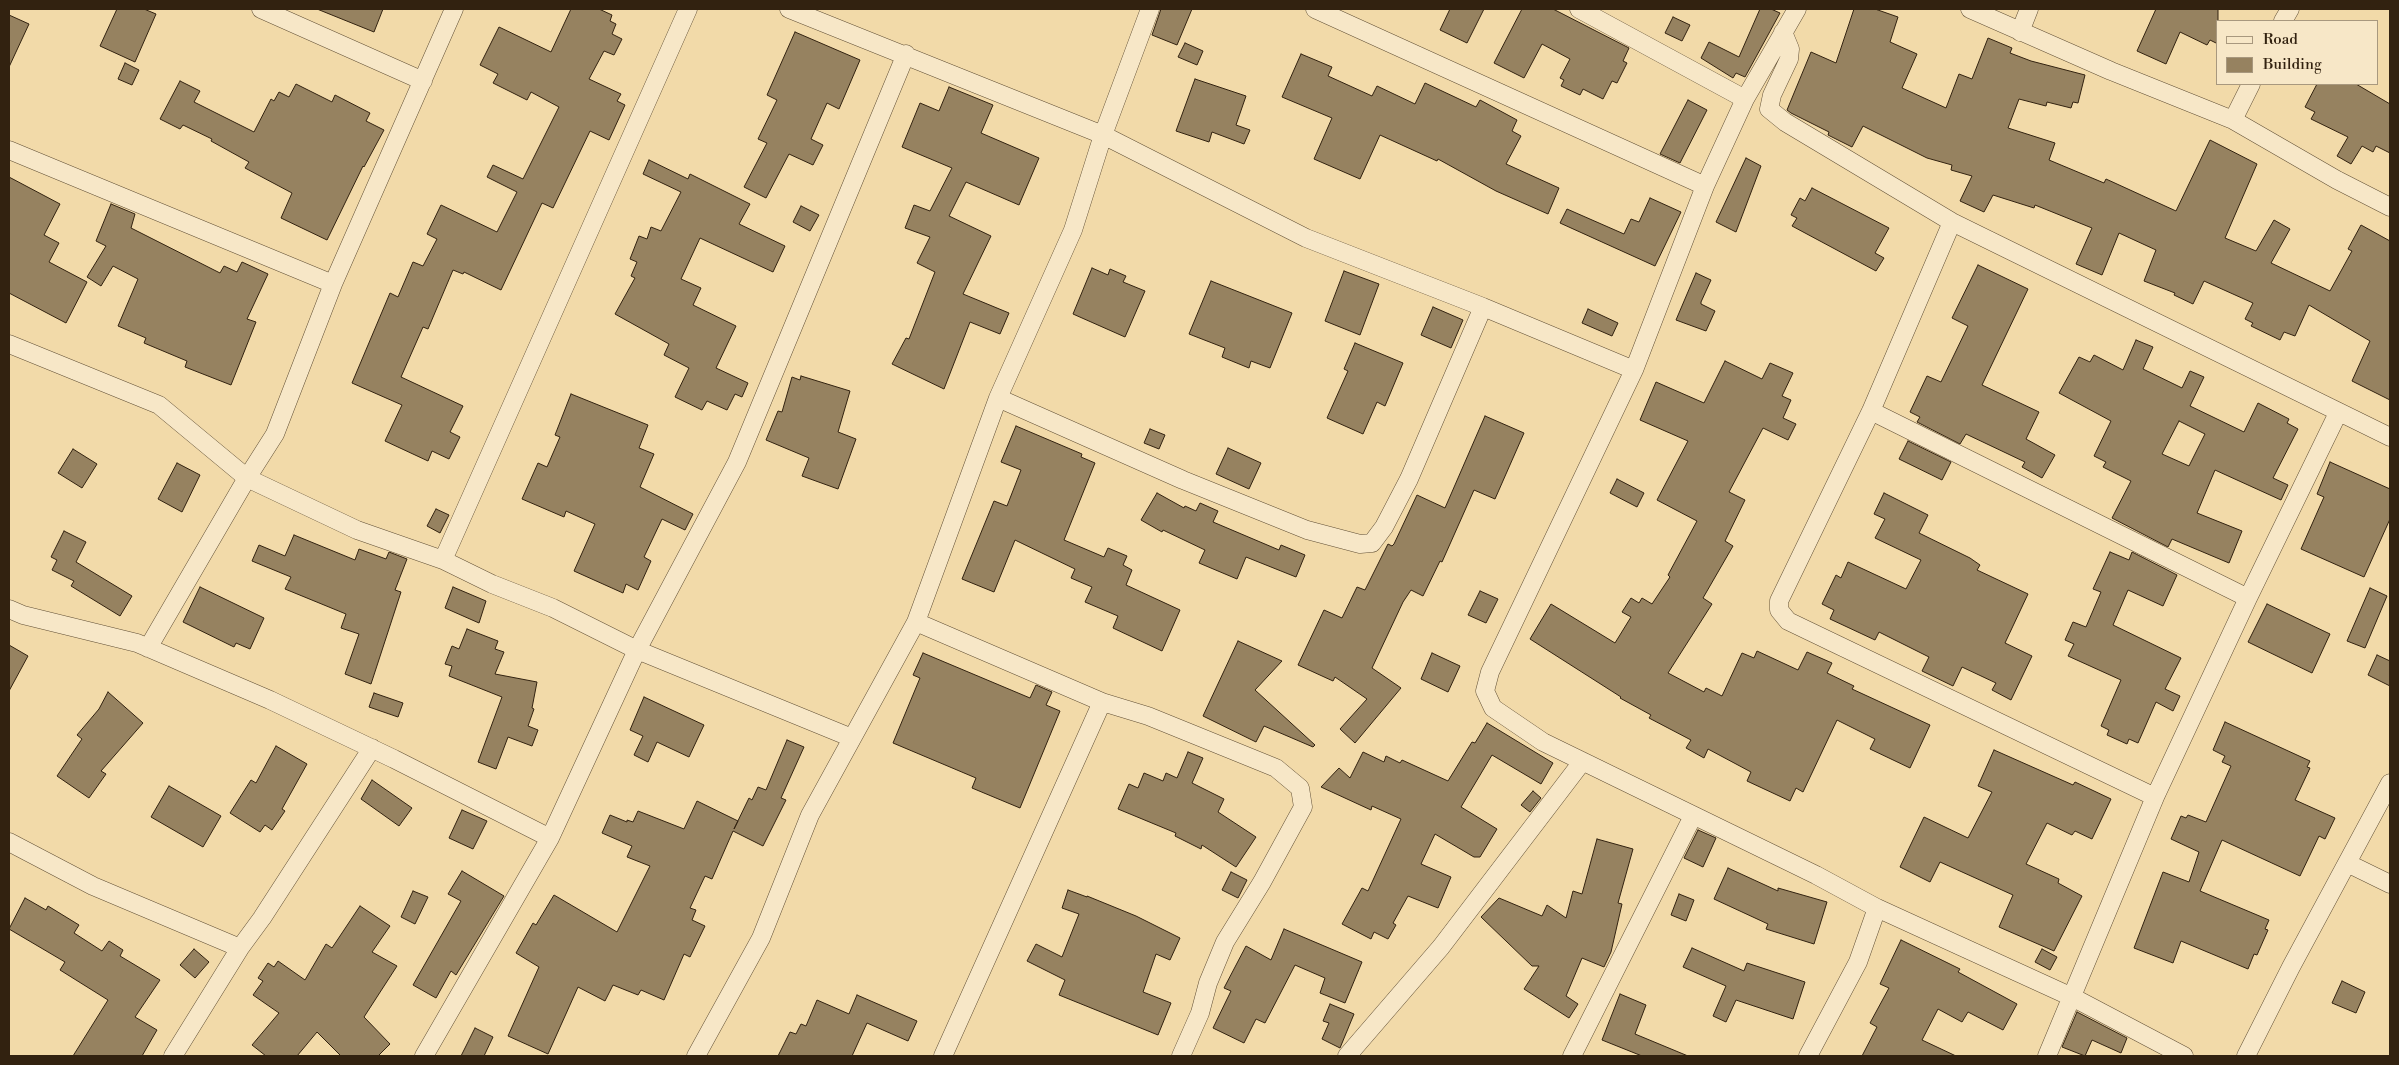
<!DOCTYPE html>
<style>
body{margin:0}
#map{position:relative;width:2399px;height:1065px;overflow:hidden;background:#f2daa9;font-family:"Libre Bodoni",serif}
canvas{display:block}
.frame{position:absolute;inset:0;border:10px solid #322210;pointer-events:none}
.legend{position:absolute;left:2216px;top:20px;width:162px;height:65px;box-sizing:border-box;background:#f7e7c7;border:1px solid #a8987e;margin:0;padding:6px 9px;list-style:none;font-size:15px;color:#322210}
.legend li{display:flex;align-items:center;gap:10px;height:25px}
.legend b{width:25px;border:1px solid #a8987e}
</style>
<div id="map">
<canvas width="2399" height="1065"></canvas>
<div class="frame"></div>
<ul class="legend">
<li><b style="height:6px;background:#f7e7c7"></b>Road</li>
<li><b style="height:14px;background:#968260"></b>Building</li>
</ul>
</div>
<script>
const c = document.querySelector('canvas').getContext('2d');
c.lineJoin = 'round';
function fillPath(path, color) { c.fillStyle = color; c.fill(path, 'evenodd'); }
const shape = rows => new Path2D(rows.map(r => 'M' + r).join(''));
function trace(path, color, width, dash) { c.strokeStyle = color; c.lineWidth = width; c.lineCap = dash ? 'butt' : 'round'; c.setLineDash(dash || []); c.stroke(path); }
const building = shape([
 [117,9,144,9,156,14,135,62,100,46,117,9],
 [317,9,383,9,374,32,317,9],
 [571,9,599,9,612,15,610,21,616,24,612,34,622,39,614,55,604,51,589,79,621,94,617,101,625,105,609,140,590,131,553,208,542,203,501,290,464,272,463,274,453,270,428,329,423,327,401,377,463,406,450,432,460,437,449,459,432,451,428,461,385,441,402,405,352,383,390,293,398,297,413,262,423,266,437,239,427,234,441,205,497,232,517,192,487,177,493,165,523,179,559,107,531,92,527,100,493,83,498,74,480,65,499,27,551,52,571,9],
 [1161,9,1192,9,1177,45,1152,35,1161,9],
 [1450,9,1484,9,1467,43,1440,30,1450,9],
 [1522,9,1553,9,1629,48,1623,61,1627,63,1617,83,1612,81,1603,99,1583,89,1580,95,1561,86,1564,80,1560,78,1570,59,1542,44,1524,78,1494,63,1522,9],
 [1760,9,1771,9,1780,13,1745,77,1736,73,1733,78,1701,58,1709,42,1739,57,1760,9],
 [1854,9,1875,9,1898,17,1890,42,1917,54,1902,88,1946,108,1959,74,1972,79,1988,38,2012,48,2010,53,2031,61,2085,75,2078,103,2073,102,2071,108,2047,102,2046,106,2019,99,2008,128,2055,143,2049,160,2104,183,2106,179,2176,211,2210,140,2257,164,2225,238,2256,251,2274,220,2290,229,2271,263,2330,291,2352,251,2348,249,2361,225,2390,241,2390,400,2352,381,2370,341,2309,305,2295,336,2284,332,2280,340,2251,326,2253,323,2245,319,2253,303,2204,281,2193,304,2174,295,2175,293,2144,281,2156,250,2119,233,2102,275,2076,264,2092,228,2035,205,2034,208,1993,195,1984,212,1960,201,1972,176,1951,170,1952,165,1927,158,1863,126,1852,147,1828,135,1829,132,1791,113,1787,110,1811,52,1836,63,1854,9],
 [2156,9,2218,9,2218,44,2210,40,2207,45,2180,32,2166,64,2137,51,2156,9],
 [9,15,29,24,9,67,9,15],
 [1673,17,1690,25,1682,41,1665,33,1673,17],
 [795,32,860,60,839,109,827,103,811,139,823,145,813,165,789,154,766,198,744,187,767,143,758,139,777,100,767,95,795,32],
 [1185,43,1203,51,1197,65,1178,57,1185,43],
 [1301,54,1332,67,1328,76,1372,96,1377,86,1415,104,1425,83,1476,107,1480,100,1517,120,1512,131,1521,136,1506,164,1559,188,1548,214,1496,191,1438,159,1437,161,1380,135,1360,179,1314,159,1332,118,1282,97,1301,54],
 [125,63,139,70,132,85,118,79,125,63],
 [1195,79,1246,96,1236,125,1250,130,1244,144,1212,132,1209,142,1176,131,1195,79],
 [180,81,200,91,194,102,254,132,271,99,274,101,279,92,289,97,296,84,332,102,335,95,370,113,366,121,384,130,364,167,363,166,327,240,281,218,292,193,245,168,249,162,211,141,212,139,183,125,180,129,160,119,180,81],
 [2317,84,2356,84,2390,104,2390,153,2376,146,2373,152,2362,146,2351,164,2337,156,2348,137,2311,119,2315,112,2305,107,2317,84],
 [949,87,993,105,981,133,1039,158,1019,205,966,182,949,216,991,236,963,294,1009,313,1000,334,970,322,944,389,892,364,906,338,909,339,935,272,917,263,930,237,905,228,914,205,930,211,952,168,902,147,920,103,939,111,949,87],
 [1688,100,1707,110,1680,163,1660,154,1688,100],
 [1746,158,1761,166,1736,232,1716,222,1746,158],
 [649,160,688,179,690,174,750,204,739,224,785,246,773,272,700,238,681,279,701,288,693,305,736,326,716,368,748,383,742,397,735,394,727,410,707,401,702,410,675,397,689,368,664,355,669,344,615,314,635,278,631,276,637,262,630,259,639,236,647,239,651,227,661,231,681,192,643,174,649,160],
 [9,177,60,204,44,235,59,243,49,262,87,282,66,323,9,293,9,177],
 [1812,188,1889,228,1875,253,1884,258,1876,271,1792,226,1797,218,1791,215,1800,198,1805,201,1812,188],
 [1650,198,1681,212,1655,266,1560,223,1567,209,1624,234,1631,219,1639,222,1650,198],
 [111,204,135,214,131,228,220,273,224,266,237,272,242,262,268,274,247,319,256,322,231,385,185,367,187,361,144,343,146,338,118,326,138,279,113,266,101,286,87,277,106,246,96,241,111,204],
 [801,206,819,215,810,231,793,222,801,206],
 [1978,265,2028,289,1982,385,2039,412,2026,439,2055,455,2042,478,2022,467,2025,462,1966,434,1960,444,1917,422,1920,417,1910,412,1927,376,1941,382,1968,326,1952,318,1978,265],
 [1092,268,1108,275,1110,269,1126,276,1123,282,1145,291,1125,337,1073,314,1092,268],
 [1344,271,1379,284,1360,335,1325,321,1344,271],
 [1696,273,1711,280,1701,302,1701,304,1715,311,1706,331,1676,320,1696,273],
 [1211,281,1292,313,1270,368,1251,361,1249,368,1222,357,1225,348,1189,334,1211,281],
 [1433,307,1463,320,1451,348,1421,335,1433,307],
 [1588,309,1618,323,1612,336,1582,323,1588,309],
 [2136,340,2153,347,2143,369,2182,388,2190,371,2204,377,2190,406,2244,432,2258,403,2289,419,2287,423,2298,429,2273,478,2288,485,2281,500,2215,470,2197,513,2242,531,2229,563,2172,539,2168,547,2112,518,2131,481,2103,467,2106,462,2094,456,2111,421,2059,393,2079,357,2090,362,2094,355,2123,370,2136,340],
 [2179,421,2205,434,2189,466,2162,454,2179,421],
 [1355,343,1403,363,1385,406,1377,402,1363,434,1327,418,1348,371,1344,369,1355,343],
 [1725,361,1762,379,1770,363,1793,373,1782,396,1791,400,1783,418,1796,424,1788,440,1763,428,1729,492,1745,500,1725,541,1733,546,1703,598,1712,604,1668,673,1704,692,1706,688,1722,696,1742,653,1754,658,1757,651,1798,670,1807,652,1832,663,1827,673,1854,686,1852,689,1930,725,1910,768,1870,749,1875,739,1837,720,1803,792,1796,788,1790,801,1747,781,1751,772,1708,749,1704,758,1686,748,1691,740,1649,718,1651,715,1620,698,1621,697,1530,639,1551,604,1615,643,1631,617,1622,612,1631,598,1639,603,1642,598,1652,604,1670,577,1668,575,1697,521,1657,500,1688,441,1640,420,1656,382,1704,403,1725,361],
 [801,376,850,391,838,432,856,439,838,489,802,476,809,458,766,440,778,411,782,412,792,377,800,380,801,376],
 [571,394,648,425,639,448,654,454,640,487,693,514,685,530,662,519,644,557,651,561,638,590,626,584,623,593,574,571,595,524,566,511,564,517,522,499,538,463,547,467,560,437,555,435,571,394],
 [1485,416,1524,433,1495,499,1474,490,1442,562,1440,561,1423,596,1411,590,1403,602,1372,668,1401,688,1355,743,1340,729,1367,699,1335,677,1333,681,1298,665,1324,610,1342,618,1357,587,1365,590,1388,544,1392,546,1394,544,1417,495,1445,508,1485,416],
 [1016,426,1082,454,1081,457,1095,463,1064,540,1104,557,1108,548,1127,556,1123,565,1132,570,1126,585,1180,610,1162,651,1113,628,1118,616,1085,602,1092,587,1071,578,1075,569,1015,540,994,592,962,579,994,501,1007,506,1021,470,1001,462,1016,426],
 [1150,429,1165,435,1159,449,1144,443,1150,429],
 [1908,441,1951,462,1942,480,1899,459,1908,441],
 [1228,448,1261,463,1249,489,1216,474,1228,448],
 [73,449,97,464,82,488,58,473,73,449],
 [2330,462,2390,489,2390,519,2364,577,2301,549,2324,497,2317,494,2330,462],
 [177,463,200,475,182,512,158,499,177,463],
 [1617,479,1644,493,1637,507,1610,493,1617,479],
 [1157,493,1184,508,1185,506,1196,511,1200,503,1218,511,1213,522,1279,550,1281,545,1305,555,1296,577,1246,557,1237,579,1199,563,1205,550,1163,530,1162,532,1141,520,1157,493],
 [1884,493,1928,515,1919,533,1970,558,1980,565,1977,570,2028,594,2005,643,2032,656,2011,700,1992,690,1996,683,1962,667,1953,686,1922,671,1929,657,1879,632,1875,640,1830,619,1834,610,1822,604,1836,575,1841,578,1848,562,1906,589,1921,560,1875,538,1885,519,1874,514,1884,493],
 [436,509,449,515,440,533,427,526,436,509],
 [64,531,86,542,76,562,132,596,120,616,71,586,74,581,52,570,57,560,51,557,64,531],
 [294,535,355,560,359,549,386,559,389,552,407,559,395,590,401,592,371,684,345,674,359,634,341,628,346,614,285,589,291,577,252,561,259,545,285,556,294,535],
 [2110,552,2129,560,2132,552,2177,575,2163,606,2128,590,2113,625,2181,658,2165,689,2180,696,2173,711,2156,702,2138,743,2129,739,2127,744,2107,735,2109,730,2101,726,2121,680,2068,656,2074,644,2065,640,2073,622,2086,627,2101,592,2093,589,2110,552],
 [200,587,264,618,250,649,236,643,234,647,183,622,200,587],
 [453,587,486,601,479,623,445,608,453,587],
 [2370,588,2387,596,2365,648,2347,641,2370,588],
 [1480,591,1498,599,1486,623,1468,615,1480,591],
 [2267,604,2330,634,2312,673,2248,642,2267,604],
 [467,629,498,641,495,649,504,652,495,674,537,682,532,708,534,709,528,726,538,730,532,746,508,737,496,769,478,762,502,697,449,676,452,666,445,664,452,646,459,649,467,629],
 [1238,641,1282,661,1255,690,1315,745,1313,747,1264,726,1256,742,1203,716,1238,641],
 [9,645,28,656,9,691,9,645],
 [923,653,1030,698,1036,685,1052,692,1046,705,1060,711,1020,808,972,788,976,778,893,743,920,678,913,675,923,653],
 [1432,653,1460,666,1448,692,1421,679,1432,653],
 [2377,655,2390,661,2390,686,2368,675,2377,655],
 [108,692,143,723,101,771,106,774,89,798,57,776,82,739,77,735,99,709,108,692],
 [374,693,403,703,398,717,369,707,374,693],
 [644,697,704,725,689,757,657,742,648,762,634,755,643,736,630,730,644,697],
 [2225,722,2310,761,2307,767,2310,768,2295,800,2335,818,2325,839,2319,836,2300,876,2222,840,2200,891,2269,920,2265,929,2268,930,2257,955,2254,954,2248,969,2181,941,2173,963,2134,948,2163,872,2189,882,2199,852,2171,839,2181,816,2186,818,2188,815,2206,822,2231,766,2222,762,2225,756,2213,750,2225,722],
 [1487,723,1553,763,1541,784,1492,755,1461,807,1497,829,1480,857,1474,857,1435,834,1421,864,1451,877,1438,908,1408,896,1393,923,1396,925,1388,939,1374,932,1371,939,1342,924,1362,888,1368,891,1401,819,1372,806,1371,810,1321,787,1339,768,1350,778,1363,752,1384,762,1386,756,1400,763,1402,760,1448,781,1472,742,1475,743,1487,723],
 [787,740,804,747,781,798,786,800,763,846,733,831,712,879,705,876,690,908,696,910,692,920,705,926,690,957,684,954,664,1000,641,990,638,995,613,985,605,1001,578,987,548,1054,508,1036,539,967,516,953,533,923,536,925,554,895,617,932,650,866,627,857,632,846,602,833,610,815,627,822,627,820,633,822,638,811,684,829,697,801,738,821,734,829,749,798,752,800,758,787,766,790,787,740],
 [276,746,307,764,282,809,285,811,272,830,265,825,260,832,230,813,251,780,256,783,276,746],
 [1994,750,2073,785,2075,782,2111,799,2092,839,2075,831,2072,835,2047,823,2026,864,2059,879,2058,883,2082,896,2054,951,1999,927,2013,895,1940,862,1930,882,1900,867,1924,817,1968,838,1992,792,1978,786,1994,750],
 [1188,752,1203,758,1192,783,1224,799,1218,812,1256,837,1236,867,1202,845,1201,849,1175,836,1176,833,1118,809,1129,784,1138,788,1144,773,1163,781,1166,773,1177,778,1188,752],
 [372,780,412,808,399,826,361,799,372,780],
 [169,786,221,816,203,847,151,817,169,786],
 [1533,791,1541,798,1530,812,1521,805,1533,791],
 [462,810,487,821,473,849,449,838,462,810],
 [1698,830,1716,838,1703,867,1684,858,1698,830],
 [1597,839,1633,849,1618,903,1622,904,1611,952,1604,967,1582,958,1566,996,1578,1004,1569,1018,1524,989,1539,966,1532,966,1481,917,1499,898,1542,916,1547,905,1566,918,1573,891,1582,894,1597,839],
 [1728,868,1778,891,1778,888,1827,902,1814,944,1766,929,1768,924,1714,899,1728,868],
 [462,871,504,896,456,975,451,971,436,998,413,985,461,901,448,894,462,871],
 [1231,872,1247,880,1238,898,1222,890,1231,872],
 [1068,890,1087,897,1087,896,1136,916,1180,938,1170,960,1156,954,1143,992,1171,1003,1158,1035,1059,995,1065,980,1027,961,1036,944,1062,957,1079,914,1062,908,1068,890],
 [413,891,428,897,415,924,401,917,413,891],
 [1679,894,1694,900,1686,921,1671,915,1679,894],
 [25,898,46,910,48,906,79,925,74,933,102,951,109,941,123,950,120,956,160,980,135,1017,157,1030,142,1056,73,1056,108,1000,60,970,65,962,9,929,25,898],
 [360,906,390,926,372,952,397,966,364,1017,390,1044,378,1056,341,1056,317,1032,297,1056,266,1056,252,1045,279,1013,253,995,263,981,258,978,268,963,274,967,278,961,305,980,326,944,332,948,360,906],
 [1284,929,1362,962,1345,1003,1320,993,1325,978,1295,965,1265,1023,1256,1019,1244,1043,1213,1028,1231,991,1224,988,1246,946,1271,960,1284,929],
 [1901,940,1960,969,1958,972,2017,1004,2003,1030,1968,1012,1962,1022,1938,1009,1922,1040,1956,1056,1862,1056,1877,1027,1870,1023,1889,988,1880,984,1901,940],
 [1692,948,1744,971,1747,963,1805,982,1793,1019,1736,1000,1726,1022,1713,1016,1726,986,1683,967,1692,948],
 [194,949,209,962,195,978,180,965,194,949],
 [2042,949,2057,957,2050,970,2035,962,2042,949],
 [2342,981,2365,992,2356,1013,2332,1003,2342,981],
 [1620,994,1646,1005,1635,1034,1688,1056,1642,1056,1602,1040,1620,994],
 [857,995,917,1021,908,1041,867,1023,852,1056,778,1056,790,1032,796,1034,801,1024,806,1026,817,1000,849,1014,857,995],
 [1330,1004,1354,1014,1340,1048,1322,1039,1329,1023,1323,1021,1330,1004],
 [2077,1012,2127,1038,2121,1053,2092,1040,2085,1056,2062,1047,2077,1012],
 [475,1028,493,1037,484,1056,461,1056,475,1028]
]);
fillPath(building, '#968260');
trace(building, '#322210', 1);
const minor = shape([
 [261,9,423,81],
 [789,9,1103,135,1306,238,1483,307,1634,370],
 [1315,9,1705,186],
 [1579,9,1745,99],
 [1797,9,1745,99,1705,186,1634,370,1490,672,1485,691,1493,708,1543,742,1816,875,1877,908,2074,998,2184,1056],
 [1970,9,2111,71,2233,120,2337,180,2390,207],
 [2283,21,2290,9],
 [1783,32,1790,49,1789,59,1772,95,1769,109,1785,122,1952,222,2390,437],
 [2020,32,2029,9],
 [2233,120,2251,84],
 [9,150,333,284],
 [1952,222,1871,411,1779,601,1779,610,1788,621,2155,797],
 [9,344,159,405,247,478,357,530,443,560,492,584,553,608,637,650,852,738],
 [998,398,1183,480,1307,530,1360,544,1372,543,1384,527,1409,479,1483,307],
 [1871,411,2248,598],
 [443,560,688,9],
 [9,609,23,615,137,643,270,700,394,759,550,838],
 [916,622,1102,702,1148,716,1276,768,1300,788,1303,807,1262,882,1225,942,1208,983,1200,1013,1181,1056],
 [148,648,247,478,275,434,333,284,454,9],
 [9,842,93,886,240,948],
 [2347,863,2390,884],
 [173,1056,240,948,262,918,372,748],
 [424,1056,550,838,637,650,737,462,906,54],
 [696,1056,761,938,810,815,916,622,998,398,1073,230,1103,135,1150,9],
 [943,1056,1102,702],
 [1347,1056,1441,947,1582,762],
 [1572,1056,1693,816],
 [1808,1056,1858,962,1877,908],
 [2047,1056,2155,797,2248,598,2338,413],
 [2246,1056,2291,967,2390,783]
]);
trace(minor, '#625036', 19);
trace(minor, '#f7e7c7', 18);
</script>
